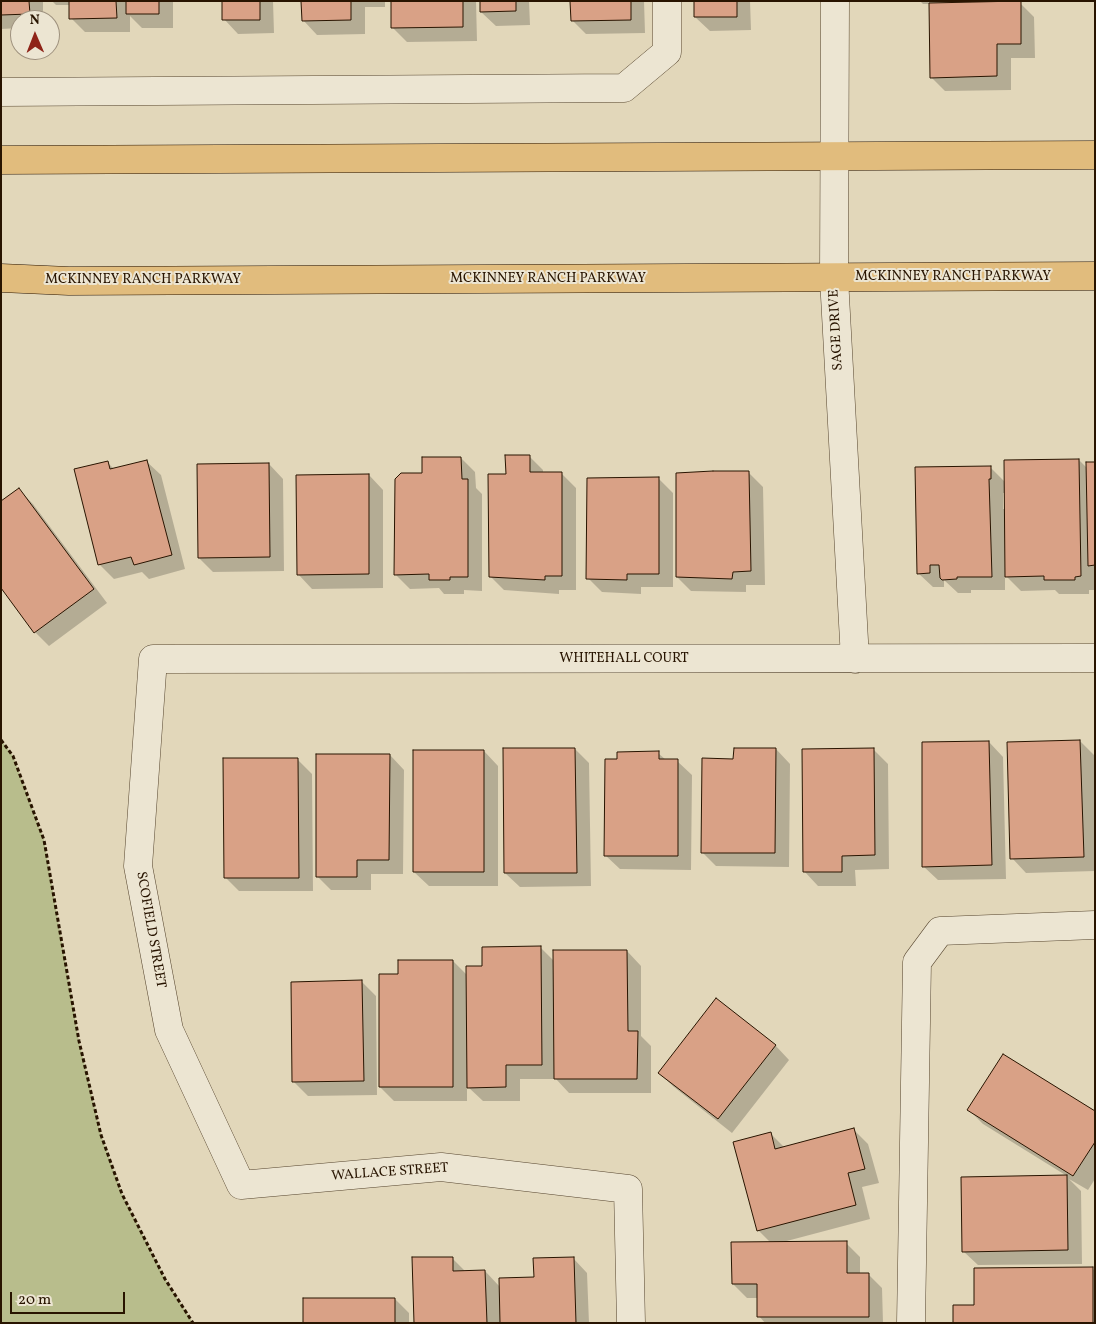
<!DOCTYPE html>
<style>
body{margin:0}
#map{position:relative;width:1096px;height:1324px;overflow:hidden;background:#e2d7ba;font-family:Vollkorn,serif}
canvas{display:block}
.frame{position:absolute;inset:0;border:2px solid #281400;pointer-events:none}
.north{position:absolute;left:10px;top:10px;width:50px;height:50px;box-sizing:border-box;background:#ece5d2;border:1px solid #9e917e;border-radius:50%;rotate:359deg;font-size:14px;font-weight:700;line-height:20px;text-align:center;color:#281400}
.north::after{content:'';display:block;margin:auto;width:18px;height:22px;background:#8f2418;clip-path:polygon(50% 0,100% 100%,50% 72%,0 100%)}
.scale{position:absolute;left:10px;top:1292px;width:115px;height:22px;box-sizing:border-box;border:2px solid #281400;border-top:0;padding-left:6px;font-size:15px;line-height:18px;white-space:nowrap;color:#281400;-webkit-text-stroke:4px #ece5d2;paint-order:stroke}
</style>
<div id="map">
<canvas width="1096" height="1324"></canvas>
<div class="frame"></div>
<div class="north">N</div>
<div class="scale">20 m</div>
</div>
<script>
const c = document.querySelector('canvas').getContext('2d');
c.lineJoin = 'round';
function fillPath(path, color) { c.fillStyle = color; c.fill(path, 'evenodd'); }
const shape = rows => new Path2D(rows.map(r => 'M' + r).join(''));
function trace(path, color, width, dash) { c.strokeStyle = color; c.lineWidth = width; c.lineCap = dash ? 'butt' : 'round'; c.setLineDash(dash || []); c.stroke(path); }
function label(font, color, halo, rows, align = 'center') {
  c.font = font + ' Vollkorn,serif'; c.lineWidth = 4; c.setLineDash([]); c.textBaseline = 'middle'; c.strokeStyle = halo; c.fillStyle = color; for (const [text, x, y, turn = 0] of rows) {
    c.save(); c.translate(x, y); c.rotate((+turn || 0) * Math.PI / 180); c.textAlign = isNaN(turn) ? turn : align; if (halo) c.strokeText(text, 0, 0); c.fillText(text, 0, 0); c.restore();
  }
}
fillPath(shape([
 [1,740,13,756,44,840,79,1041,101,1135,122,1194,165,1279,193,1323,1,1323]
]), '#b8bd8c');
fillPath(shape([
 [1,1,43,1,43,20,20,20,20,28,1,29],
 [52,1,173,1,173,28,142,28,130,16,130,32,85,32,71,18,70,5,56,5],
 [224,1,273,1,274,33,238,34,224,19],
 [303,1,385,1,385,7,365,7,365,34,317,35,303,20],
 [392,1,476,1,477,41,407,42,393,28],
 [481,1,529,1,530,25,496,26,481,12],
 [572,1,644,1,645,33,586,34,572,20],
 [695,1,750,1,751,30,710,31,695,17],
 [920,1,1020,3,1034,17,1035,58,1011,58,1011,90,945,91,931,77,930,4,923,4],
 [529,456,543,470,543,473,561,473,576,488,576,590,559,590,559,594,504,590,490,576,507,475],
 [461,458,475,472,476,488,482,494,482,591,464,590,464,594,444,594,439,588,410,589,396,575],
 [1079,460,1088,469,1095,463,1095,590,1089,590,1089,594,1059,594,1055,590,1021,591,1005,575,1005,590,971,590,971,593,958,593,944,580,944,587,933,587,918,573,990,467,1005,482],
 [1003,493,1005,493,1005,509,1003,509],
 [146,461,161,475,185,569,149,579,142,572,114,579,99,564,107,462,114,469],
 [269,464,283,479,284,571,213,572,199,558],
 [749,473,763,487,765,585,746,585,746,592,691,591,677,577],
 [369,475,383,490,383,588,312,589,298,574],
 [659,479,673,493,673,587,641,587,641,594,602,592,588,578],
 [19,490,33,504,107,603,49,646,35,632],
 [1080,741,1094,755,1095,871,1026,873,1012,858],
 [989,742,1003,757,1006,879,938,880,923,866],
 [575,749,589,763,591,886,520,887,505,873],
 [776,749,790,764,789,867,716,866,702,852,734,760],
 [874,750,888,764,889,869,855,870,856,886,818,886,804,871],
 [484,751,498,766,498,886,429,886,414,872],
 [658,753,666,760,677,761,692,775,691,870,620,869,605,855,619,760],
 [390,755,404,770,403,874,371,874,371,890,331,890,317,876],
 [298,760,312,774,313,891,239,891,225,877],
 [540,947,554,961,627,951,641,966,641,1036,651,1046,651,1093,569,1093,556,1079,520,1079,520,1101,483,1101,467,1086,467,1101,394,1101,380,1087,399,975,453,961,467,975],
 [362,982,376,996,377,1095,308,1096,294,1082],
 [775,1045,789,1060,732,1133,674,1087,659,1073],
 [969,1110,1095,1112,1095,1179,1088,1190,1069,1179,1081,1191,1082,1264,978,1265,963,1251,1067,1176,983,1124],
 [853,1129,868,1144,879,1183,862,1187,870,1219,783,1242,846,1243,860,1257,860,1274,868,1274,882,1288,883,1323,765,1323,759,1316,759,1298,747,1298,733,1284,771,1243,758,1230,770,1133,785,1148],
 [452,1258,466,1272,485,1271,500,1287,535,1278,573,1258,587,1273,589,1323,415,1323],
 [1092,1268,1095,1271,1095,1323,954,1323,976,1306],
 [395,1299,409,1313,409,1323,304,1323]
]), '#0003');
const building = shape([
 [1,1,29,1,30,14,1,15,1,1],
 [69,1,116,1,117,18,69,19,69,1],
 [126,1,159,1,159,14,126,14,126,1],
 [222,1,260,1,260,20,222,20,222,1],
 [301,1,351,1,351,20,302,21,301,1],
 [391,1,463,1,463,27,391,28,391,1],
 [480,1,516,1,516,11,480,12,480,1],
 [570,1,631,1,631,20,571,21,570,1],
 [694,1,737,1,737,17,694,17,694,1],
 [1021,1,1021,44,997,44,997,76,930,78,929,3,1021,1],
 [505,455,530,455,530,472,562,472,562,576,545,576,545,580,489,577,488,474,506,474,505,455],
 [422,457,461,457,462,479,468,479,468,577,450,577,450,580,429,580,429,574,394,575,395,479,401,473,422,473,422,457],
 [1079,459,1081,576,1075,577,1075,580,1044,580,1044,576,1005,577,1004,460,1079,459],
 [147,460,172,555,134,565,131,557,98,565,74,469,108,461,110,469,147,460],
 [1086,462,1095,462,1095,565,1088,566,1086,462],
 [269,463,270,557,198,558,197,464,269,463],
 [991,466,991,479,989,479,992,577,957,577,957,579,942,580,940,578,939,565,930,565,930,573,917,574,915,467,991,466],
 [713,471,749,471,751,571,733,572,732,579,676,577,676,473,713,471],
 [369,474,369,574,297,575,296,475,369,474],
 [659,477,659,574,627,574,627,580,586,579,587,478,659,477],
 [19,488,94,589,34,633,1,588,1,501,19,488],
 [1080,740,1084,857,1010,859,1007,742,1080,740],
 [989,741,992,865,922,867,922,742,989,741],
 [503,748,575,748,577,873,504,873,503,748],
 [734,748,776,748,775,853,701,853,702,758,733,759,734,748],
 [874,748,875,855,842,856,842,872,803,872,802,749,874,748],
 [413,750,484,750,484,872,413,872,413,750],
 [659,751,659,759,678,759,678,856,604,856,605,759,617,759,617,752,659,751],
 [316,754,390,754,389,860,357,860,357,877,316,877,316,754],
 [223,758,298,758,299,878,224,878,223,758],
 [541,946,542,1065,506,1065,506,1087,467,1088,466,966,482,966,482,947,541,946],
 [553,950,627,950,628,1031,638,1031,637,1079,554,1079,553,950],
 [398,960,453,960,453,1087,379,1087,379,974,398,974,398,960],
 [362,980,364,1081,292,1082,291,982,362,980],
 [716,998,776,1045,718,1119,658,1073,716,998],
 [1003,1054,1095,1111,1095,1142,1073,1176,967,1110,1003,1054],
 [854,1128,865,1169,848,1173,856,1205,757,1231,733,1142,771,1132,775,1149,854,1128],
 [1067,1175,1068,1250,962,1252,961,1177,1067,1175],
 [847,1241,847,1273,869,1273,869,1317,757,1317,757,1284,732,1284,731,1242,847,1241],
 [412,1257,453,1257,453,1271,485,1270,487,1323,414,1323,412,1257],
 [574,1257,576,1323,500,1323,499,1278,534,1277,533,1258,574,1257],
 [1093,1267,1093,1323,953,1323,953,1305,974,1305,974,1268,1093,1267],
 [303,1298,395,1298,395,1323,303,1323,303,1298]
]);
fillPath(building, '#d9a186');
trace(building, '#281400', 1);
const minor = shape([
 [835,1,834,278,855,659],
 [1,92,624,88,667,52,667,1],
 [631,1323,628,1189,441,1167,241,1185,169,1030,138,866,153,659,1095,658],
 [911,1323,917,962,940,931,1095,925]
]);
const major = shape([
 [1,160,1095,155],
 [1,278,69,281,1095,276]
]);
trace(minor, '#56452e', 29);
trace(major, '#281400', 29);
trace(shape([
 [1,740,13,756,44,840,79,1041,101,1135,122,1194,165,1279,193,1323]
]), '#281400', 3, [4, 2.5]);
trace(minor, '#ece5d2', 28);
trace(major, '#e1bc7d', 28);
label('14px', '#281400', '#ece5d2', [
 ["MCKINNEY RANCH PARKWAY",953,277],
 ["MCKINNEY RANCH PARKWAY",548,279],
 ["MCKINNEY RANCH PARKWAY",143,280],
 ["SAGE DRIVE",837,330,-93],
 ["WHITEHALL COURT",624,659],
 ["SCOFIELD STREET",150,930,80],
 ["WALLACE STREET",390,1173,-4]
]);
</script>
